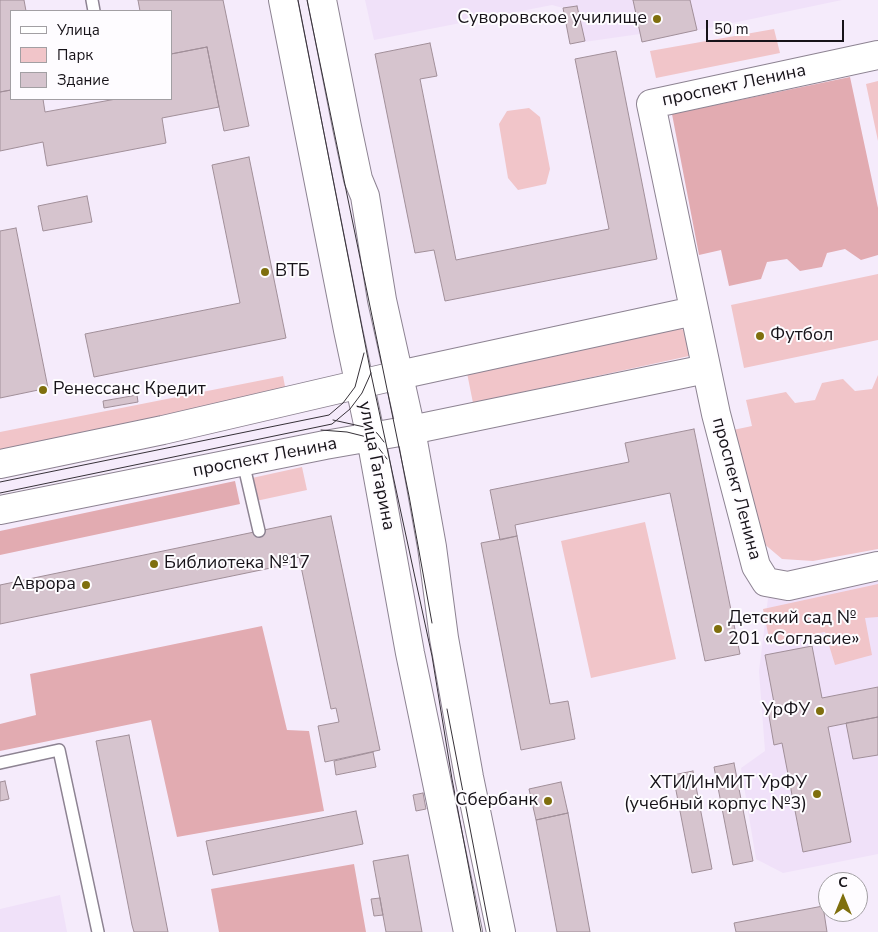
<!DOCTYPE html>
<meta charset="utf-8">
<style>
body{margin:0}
#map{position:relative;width:878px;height:932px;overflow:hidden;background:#f5ebfb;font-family:"Nunito Sans",sans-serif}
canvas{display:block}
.legend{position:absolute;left:10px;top:10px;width:162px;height:90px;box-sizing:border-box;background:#fefcff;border:1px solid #a29fa3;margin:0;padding:6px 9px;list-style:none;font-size:15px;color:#171319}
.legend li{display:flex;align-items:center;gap:10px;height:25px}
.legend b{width:25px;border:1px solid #a29fa3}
.north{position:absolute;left:818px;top:872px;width:50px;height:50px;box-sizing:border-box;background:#fefcff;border:1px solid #a29fa3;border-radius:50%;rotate:0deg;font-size:14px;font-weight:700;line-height:20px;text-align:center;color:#171319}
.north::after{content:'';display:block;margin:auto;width:18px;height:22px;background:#7f6f0e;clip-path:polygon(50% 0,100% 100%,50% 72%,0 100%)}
.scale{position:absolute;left:706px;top:20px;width:138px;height:22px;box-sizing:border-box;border:2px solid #171319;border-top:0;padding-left:6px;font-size:15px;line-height:18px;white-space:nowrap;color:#171319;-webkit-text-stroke:4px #fefcff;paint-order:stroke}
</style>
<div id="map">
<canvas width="878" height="932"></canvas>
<ul class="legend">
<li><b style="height:6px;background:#fff"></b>Улица</li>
<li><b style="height:14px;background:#f1c5c9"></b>Парк</li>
<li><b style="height:14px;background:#d6c4ce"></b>Здание</li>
</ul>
<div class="north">С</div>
<div class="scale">50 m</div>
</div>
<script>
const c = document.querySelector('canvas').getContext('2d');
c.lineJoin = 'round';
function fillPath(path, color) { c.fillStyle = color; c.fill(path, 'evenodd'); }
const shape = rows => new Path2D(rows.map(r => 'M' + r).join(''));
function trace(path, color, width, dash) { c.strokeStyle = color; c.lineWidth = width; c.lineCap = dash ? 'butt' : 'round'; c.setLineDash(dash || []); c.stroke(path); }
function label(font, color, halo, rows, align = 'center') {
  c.font = font + ' "Nunito Sans",sans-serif'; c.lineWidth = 4; c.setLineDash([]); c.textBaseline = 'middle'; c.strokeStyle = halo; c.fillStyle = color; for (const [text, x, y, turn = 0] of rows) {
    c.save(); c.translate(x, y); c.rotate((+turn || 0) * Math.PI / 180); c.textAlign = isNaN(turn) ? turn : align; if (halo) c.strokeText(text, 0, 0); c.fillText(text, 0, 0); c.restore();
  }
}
fillPath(shape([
 [365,0,842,0,642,42,640,34,570,44,563,8,552,5,374,40],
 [878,575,878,854,783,873,756,859,741,768,765,751,759,671,768,598],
 [60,895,67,932,0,932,0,909]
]), '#f0e1f9');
fillPath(shape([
 [774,29,780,53,656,78,650,51],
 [878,81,878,141,866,84],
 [529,108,540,117,550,169,546,184,518,190,508,178,499,124,507,111],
 [878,274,878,340,744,368,731,305],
 [675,328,691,331,694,344,689,356,473,403,467,373],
 [878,375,878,549,813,561,782,559,762,542,733,430,752,426,746,400,786,392,795,403,815,400,822,383,843,379,855,391,872,389],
 [283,376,287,397,0,453,0,432],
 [302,467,307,490,256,501,252,478],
 [645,522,676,659,591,678,561,541],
 [878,584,878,617,865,618,872,655,835,665,825,632,770,643,763,609]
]), '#f1c5c9');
fillPath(shape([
 [850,77,878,208,878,255,861,260,845,249,827,253,822,267,800,271,787,259,767,262,761,279,729,286,721,250,699,255,672,114],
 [235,481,240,504,0,555,0,531],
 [262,626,287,730,309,731,324,811,177,837,151,720,0,751,0,724,36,715,30,674],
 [354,864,366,932,219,932,211,889]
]), '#e2abb1');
const building = shape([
 [0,0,24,0,26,11,11,11,11,90,0,92,0,0],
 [138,0,223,0,249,126,224,131,207,47,171,54,171,11,140,11,138,0],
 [633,0,690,0,697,30,642,42,633,0],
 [577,6,585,41,570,44,563,8,577,6],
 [430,43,437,76,420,79,456,260,609,229,575,59,616,51,657,259,445,301,434,250,415,253,375,54,430,43],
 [207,47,219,107,162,118,166,143,47,166,43,142,0,151,0,92,11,90,11,99,43,99,45,112,116,99,171,99,171,54,207,47],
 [249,157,286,338,94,377,85,334,240,303,212,165,249,157],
 [87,196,92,222,43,231,38,206,87,196],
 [16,228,48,388,0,398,0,231,16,228],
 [137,395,138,402,104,408,103,401,137,395],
 [694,429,740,654,705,661,670,493,515,525,517,536,500,540,490,490,629,462,625,443,694,429],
 [331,516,380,750,325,762,318,726,339,722,336,708,331,709,299,557,289,559,290,564,0,624,0,585,331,516],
 [517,536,550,704,568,701,575,739,521,750,481,543,517,536],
 [812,646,822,698,878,687,878,717,828,727,851,842,803,852,782,743,774,745,768,710,775,708,765,655,812,646],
 [878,717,878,755,853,759,846,723,878,717],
 [129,735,168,932,134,932,132,925,96,741,129,735],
 [373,752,376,767,336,775,334,761,373,752],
 [734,763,753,861,733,865,714,767,734,763],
 [693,771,712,869,692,873,673,775,693,771],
 [5,781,9,799,0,801,0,782,5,781],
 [561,782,568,813,536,820,529,789,561,782],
 [423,793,426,809,416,811,413,795,423,793],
 [356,811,363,844,213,875,206,841,356,811],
 [568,813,590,932,557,932,536,820,568,813],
 [408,855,422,932,386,932,373,861,408,855],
 [380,898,383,915,374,916,371,899,380,898],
 [823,906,827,932,736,932,734,923,823,906]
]);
fillPath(building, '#d6c4ce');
trace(building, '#a18f99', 1);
const service = shape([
 [92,0,94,11],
 [243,462,259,531],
 [0,763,59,750,98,932]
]);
const tertiary = shape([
 [878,55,651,104,716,414,756,566,766,582,788,586,878,566],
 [399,375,694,311],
 [411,430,706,369]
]);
const secondary = shape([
 [283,0,348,330,371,438,410,653,468,932],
 [322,0,347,127,358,179,365,196,382,300,411,430,432,547,444,638,469,777,501,932],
 [0,464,163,430,399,375],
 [0,510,325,445,411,430]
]);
trace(service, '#8d8392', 14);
trace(tertiary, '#8d8392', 30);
trace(secondary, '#8d8392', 30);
trace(service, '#fff', 11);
trace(tertiary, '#fff', 28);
trace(secondary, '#fff', 28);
trace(shape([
 [298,0,371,374,432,656,452,779,481,932],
 [307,0,409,496,432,623],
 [333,420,369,428,377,433,384,442],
 [321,430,347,432,371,438,387,459],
 [0,482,329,415,343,403,355,387,364,353],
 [0,493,332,424,350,409,362,393,371,373],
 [447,709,490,932]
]), '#363138', 1);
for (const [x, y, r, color] of [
 [657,19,5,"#7f6f0e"],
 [265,272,5,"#7f6f0e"],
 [760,336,5,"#7f6f0e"],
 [43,390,5,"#7f6f0e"],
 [154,564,5,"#7f6f0e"],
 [86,585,5,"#7f6f0e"],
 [718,629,5,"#7f6f0e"],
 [820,711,5,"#7f6f0e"],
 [817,794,5,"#7f6f0e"],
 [548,801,5,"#7f6f0e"]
]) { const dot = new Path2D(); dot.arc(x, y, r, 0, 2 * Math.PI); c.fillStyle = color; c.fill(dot); trace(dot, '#fefcff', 2); }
label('18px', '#171319', '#fefcff', [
 ["Суворовское училище",647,19],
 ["ВТБ",275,272,"left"],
 ["Футбол",770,336,"left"],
 ["Ренессанс Кредит",53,390,"left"],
 ["Библиотека №17",164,564,"left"],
 ["Аврора",76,585],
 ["Детский сад №",728,619,"left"],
 ["201 «Согласие»",728,640,"left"],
 ["УрФУ",810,711],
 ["ХТИ/ИнМИТ УрФУ",807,784],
 ["(учебный корпус №3)",807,805],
 ["Сбербанк",538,801]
], 'right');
label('18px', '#171319', '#fefcff', [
 ["проспект Ленина",734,86,-12],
 ["проспект Ленина",265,458,-11],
 ["улица Гагарина",376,466,79],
 ["проспект Ленина",736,489,75]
]);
</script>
